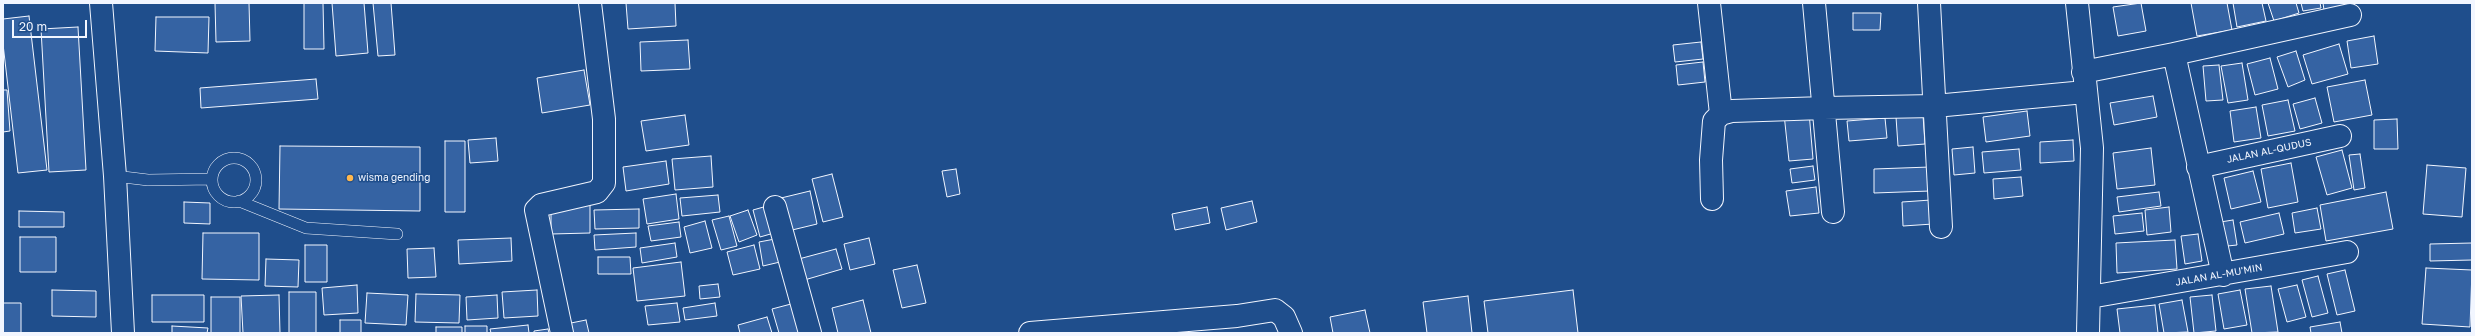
<!DOCTYPE html>
<style>
body{margin:0}
#map{position:relative;width:2475px;height:336px;overflow:hidden;background:#1f4e8c;font-family:"Golos Text",sans-serif}
canvas{display:block}
.frame{position:absolute;inset:0;border:4px solid #f2f6ff;pointer-events:none}
.scale{position:absolute;left:12px;top:20px;width:75px;height:18px;box-sizing:border-box;border:2px solid #f2f6ff;border-top:0;padding-left:5px;font-size:12px;line-height:14px;white-space:nowrap;color:#f2f6ff;-webkit-text-stroke:3px #1f4e8c;paint-order:stroke}
</style>
<div id="map">
<canvas width="2475" height="336"></canvas>
<div class="frame"></div>
<div class="scale">20 m</div>
</div>
<script>
const c = document.querySelector('canvas').getContext('2d');
c.lineJoin = 'round';
function fillPath(path, color) { c.fillStyle = color; c.fill(path, 'evenodd'); }
const shape = rows => new Path2D(rows.map(r => 'M' + r).join(''));
function trace(path, color, width, dash) { c.strokeStyle = color; c.lineWidth = width; c.lineCap = dash ? 'butt' : 'round'; c.setLineDash(dash || []); c.stroke(path); }
function label(font, color, halo, rows, align = 'center') {
  c.font = font + ' "Golos Text",sans-serif'; c.lineWidth = 3; c.setLineDash([]); c.textBaseline = 'middle'; c.strokeStyle = halo; c.fillStyle = color; for (const [text, x, y, turn = 0] of rows) {
    c.save(); c.translate(x, y); c.rotate((+turn || 0) * Math.PI / 180); c.textAlign = isNaN(turn) ? turn : align; if (halo) c.strokeText(text, 0, 0); c.fillText(text, 0, 0); c.restore();
  }
}
const building = shape([
 [215,3,249,3,250,41,216,42,215,3],
 [304,3,323,3,324,49,304,49,304,3],
 [332,3,364,3,368,53,336,56,332,3],
 [373,3,391,3,395,55,378,56,373,3],
 [626,3,675,3,676,26,628,29,626,3],
 [2141,3,2146,31,2118,36,2113,7,2141,3],
 [2191,3,2227,3,2232,30,2197,36,2191,3],
 [2233,3,2262,3,2266,21,2237,27,2233,3],
 [2268,3,2296,3,2299,13,2274,21,2268,3],
 [2301,3,2320,3,2321,8,2303,11,2301,3],
 [2323,3,2350,3,2350,4,2324,10,2323,3],
 [1853,13,1881,13,1880,30,1853,30,1853,13],
 [29,16,47,170,18,173,3,44,3,19,29,16],
 [156,17,209,17,208,53,155,51,156,17],
 [78,27,86,170,49,172,41,29,78,27],
 [2374,36,2378,64,2351,68,2347,41,2374,36],
 [688,40,690,69,641,71,640,42,688,40],
 [1701,42,1703,59,1675,62,1673,45,1701,42],
 [2339,44,2348,74,2312,84,2303,55,2339,44],
 [2296,51,2305,80,2288,87,2277,57,2296,51],
 [2270,58,2278,89,2255,95,2247,64,2270,58],
 [1703,62,1705,82,1678,85,1676,65,1703,62],
 [2242,63,2248,100,2228,103,2221,66,2242,63],
 [2219,65,2223,100,2206,101,2203,66,2219,65],
 [584,70,590,105,542,113,537,78,584,70],
 [316,79,318,99,201,108,200,88,316,79],
 [2365,80,2372,115,2334,122,2327,87,2365,80],
 [3,90,7,90,10,131,3,132,3,90],
 [2153,96,2157,117,2114,125,2110,103,2153,96],
 [2315,98,2322,123,2300,129,2293,104,2315,98],
 [2288,100,2295,131,2268,136,2262,105,2288,100],
 [2256,107,2261,138,2234,142,2230,111,2256,107],
 [2027,111,2030,136,1986,142,1983,117,2027,111],
 [1809,112,1813,159,1789,161,1784,114,1809,112],
 [685,115,689,145,646,151,641,121,685,115],
 [1923,115,1925,144,1898,146,1896,117,1923,115],
 [1885,118,1887,138,1849,141,1847,121,1885,118],
 [2397,119,2398,149,2374,149,2374,120,2397,119],
 [496,138,498,161,470,163,468,140,496,138],
 [2073,140,2074,161,2040,163,2040,142,2073,140],
 [445,141,465,141,465,212,445,212,445,141],
 [280,146,420,147,420,211,279,209,280,146],
 [1973,147,1975,173,1954,175,1952,149,1973,147],
 [2151,148,2155,185,2117,189,2113,153,2151,148],
 [2019,149,2021,170,1984,173,1982,152,2019,149],
 [2342,150,2352,188,2327,195,2316,157,2342,150],
 [2360,154,2365,188,2354,190,2349,155,2360,154],
 [711,156,713,187,675,190,672,159,711,156],
 [666,161,669,184,626,191,623,167,666,161],
 [2291,163,2298,202,2268,208,2261,169,2291,163],
 [2427,165,2466,168,2462,217,2423,214,2427,165],
 [1813,166,1815,180,1792,183,1790,169,1813,166],
 [1930,167,1930,191,1874,193,1874,169,1930,167],
 [956,169,960,194,947,197,942,171,956,169],
 [2253,171,2261,202,2231,209,2224,178,2253,171],
 [832,174,843,217,823,222,812,179,832,174],
 [2021,177,2023,196,1994,199,1993,179,2021,177],
 [1816,187,1819,213,1790,216,1786,191,1816,187],
 [810,191,817,224,788,231,781,198,810,191],
 [2159,192,2161,206,2119,212,2117,197,2159,192],
 [2386,192,2393,229,2326,241,2320,205,2386,192],
 [676,194,679,219,647,224,643,199,676,194],
 [718,195,720,212,682,216,680,198,718,195],
 [1931,200,1933,224,1903,226,1902,202,1931,200],
 [1252,201,1257,222,1226,230,1221,208,1252,201],
 [184,202,210,203,210,224,184,223,184,202],
 [590,205,590,233,551,234,551,206,590,205],
 [767,206,774,233,760,237,753,210,767,206],
 [1207,207,1210,223,1175,230,1172,214,1207,207],
 [2169,207,2171,232,2147,235,2145,210,2169,207],
 [2317,208,2321,229,2295,233,2292,213,2317,208],
 [639,209,639,228,595,229,594,210,639,209],
 [748,210,757,235,739,242,730,216,748,210],
 [19,211,64,212,64,227,19,227,19,211],
 [2142,213,2144,231,2115,234,2113,216,2142,213],
 [2279,213,2284,234,2245,243,2240,222,2279,213],
 [729,216,737,246,721,250,712,220,729,216],
 [2233,220,2237,245,2218,247,2214,223,2233,220],
 [705,221,712,248,690,253,684,227,705,221],
 [679,222,681,237,651,241,648,226,679,222],
 [203,233,259,233,259,280,202,279,203,233],
 [636,233,636,247,595,250,594,235,636,233],
 [2198,234,2202,261,2185,264,2181,236,2198,234],
 [20,237,56,237,56,272,20,272,20,237],
 [511,238,512,261,459,264,458,240,511,238],
 [869,238,875,264,850,270,844,244,869,238],
 [775,239,780,262,763,266,759,242,775,239],
 [2175,240,2177,269,2117,273,2116,243,2175,240],
 [675,243,677,257,642,263,640,248,675,243],
 [2472,243,2472,260,2430,261,2430,244,2472,243],
 [305,245,327,245,327,282,305,282,305,245],
 [754,245,760,269,733,275,727,252,754,245],
 [434,248,436,277,408,278,407,249,434,248],
 [836,249,842,269,801,281,795,260,836,249],
 [598,257,630,257,631,274,598,274,598,257],
 [266,259,299,260,298,287,265,286,266,259],
 [681,262,685,296,637,301,633,268,681,262],
 [917,265,926,303,902,308,893,270,917,265],
 [2426,268,2472,270,2470,327,2422,324,2426,268],
 [2345,270,2355,311,2337,315,2327,274,2345,270],
 [2318,276,2328,313,2312,317,2302,280,2318,276],
 [718,284,720,297,700,299,699,286,718,284],
 [357,285,358,313,324,315,322,288,357,285],
 [2297,285,2306,317,2287,322,2278,289,2297,285],
 [2271,286,2278,332,2252,333,2245,289,2271,286],
 [52,290,96,291,96,317,52,316,52,290],
 [537,290,538,316,504,318,502,292,537,290],
 [1573,290,1578,333,1488,333,1484,301,1573,290],
 [2240,290,2247,325,2224,329,2218,294,2240,290],
 [289,292,316,292,316,333,289,333,289,292],
 [367,293,408,295,406,325,365,323,367,293],
 [416,294,460,295,459,323,415,322,416,294],
 [152,295,204,295,204,322,152,322,152,295],
 [279,295,280,333,243,333,241,296,279,295],
 [497,295,498,318,467,320,466,297,497,295],
 [2212,295,2216,331,2194,333,2190,297,2212,295],
 [1468,296,1472,333,1427,333,1423,302,1468,296],
 [211,297,240,297,240,333,211,333,211,297],
 [863,300,871,333,838,333,832,308,863,300],
 [2182,300,2188,332,2164,333,2159,304,2182,300],
 [3,303,21,303,21,333,3,333,3,303],
 [677,303,680,322,648,325,645,306,677,303],
 [715,303,717,316,685,320,683,308,715,303],
 [791,304,799,333,779,333,772,309,791,304],
 [2155,305,2158,333,2120,333,2117,309,2155,305],
 [1365,310,1370,333,1333,333,1330,317,1365,310],
 [767,317,772,333,740,333,738,325,767,317],
 [340,320,361,320,361,333,340,333,340,320],
 [586,320,589,333,573,333,571,323,586,320],
 [2340,322,2342,333,2311,333,2310,327,2340,322],
 [528,325,529,333,491,333,490,329,528,325],
 [172,326,208,328,207,333,172,333,172,326],
 [465,326,487,326,487,333,465,333,465,326],
 [436,327,462,327,462,333,436,333,436,327],
 [548,329,549,333,534,333,534,331,548,329]
]);
fillPath(building, '#3563a3');
trace(building, '#f2f6ff', 1);
const service = shape([
 '212 180a22 22 0 1 1 44 0a22 22 0 1 1-44 0Z',
 [115,176,148,180,212,179],
 [239,201,306,228,397,234]
]);
const minor = shape([
 [1709,3,1721,114],
 [1814,3,1833,212],
 [1929,3,1941,227],
 [2077,3,2092,148,2088,333],
 [2174,54,2223,275],
 [2083,72,2174,54,2350,15],
 [2198,167,2340,136],
 [1712,199,1711,160,1714,121,1721,114,1732,111,1824,108,1935,106,2085,92],
 [775,207,810,333],
 [2090,297,2347,252],
 [562,333,536,210,541,205,597,192,604,183,604,119,590,3],
 [1030,333,1237,316,1275,310,1284,317,1291,333]
]);
const tertiary = shape([
 [101,3,115,176,123,333]
]);
trace(service, '#f2f6ff', 12);
trace(minor, '#f2f6ff', 24);
trace(tertiary, '#f2f6ff', 24);
trace(service, '#1f4e8c', 11);
trace(minor, '#1f4e8c', 22);
trace(tertiary, '#1f4e8c', 22);
for (const [x, y, r, color] of [
 [350,178,4,"#ffb74d"]
]) { const dot = new Path2D(); dot.arc(x, y, r, 0, 2 * Math.PI); c.fillStyle = color; c.fill(dot); trace(dot, '#1f4e8c', 1.5); }
label('10px', '#f2f6ff', '#1f4e8c', [
 ["JALAN AL-QUDUS",2269,151,-12],
 ["JALAN AL-MU'MIN",2219,275,-10]
]);
label('10px', '#f2f6ff', '#1f4e8c', [
 ["wisma gending",358,178]
], 'left');
</script>
